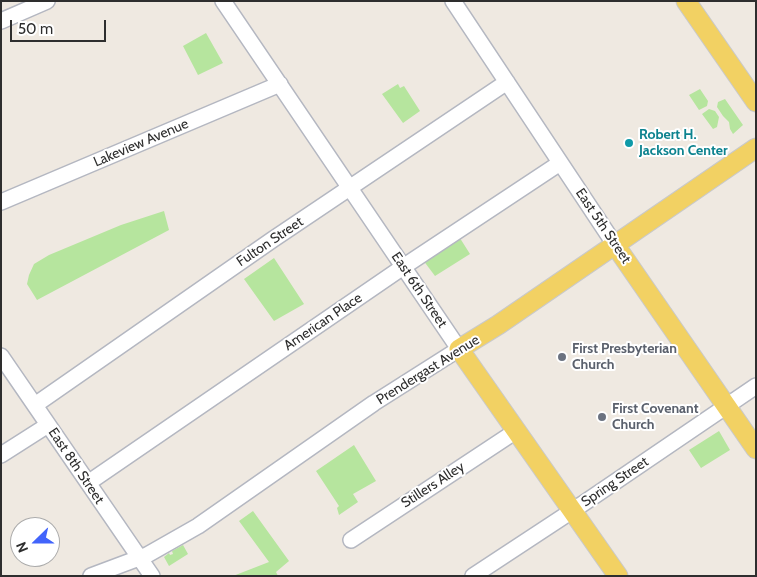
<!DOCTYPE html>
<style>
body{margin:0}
#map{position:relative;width:757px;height:577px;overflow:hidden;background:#efe9e1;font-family:Cabin,sans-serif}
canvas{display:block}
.frame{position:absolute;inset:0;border:2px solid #2e2e2e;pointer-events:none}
.north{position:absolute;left:10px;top:517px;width:50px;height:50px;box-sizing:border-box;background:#fff;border:1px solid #ababab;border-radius:50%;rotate:248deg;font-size:14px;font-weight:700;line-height:20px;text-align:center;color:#2e2e2e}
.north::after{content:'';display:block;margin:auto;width:18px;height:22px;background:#4264fb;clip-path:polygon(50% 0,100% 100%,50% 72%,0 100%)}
.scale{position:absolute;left:10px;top:20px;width:96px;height:22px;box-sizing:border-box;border:2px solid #2e2e2e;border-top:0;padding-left:6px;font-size:15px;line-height:18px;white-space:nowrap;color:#2e2e2e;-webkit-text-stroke:4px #fff;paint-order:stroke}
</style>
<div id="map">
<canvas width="757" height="577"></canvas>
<div class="frame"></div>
<div class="north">N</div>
<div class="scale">50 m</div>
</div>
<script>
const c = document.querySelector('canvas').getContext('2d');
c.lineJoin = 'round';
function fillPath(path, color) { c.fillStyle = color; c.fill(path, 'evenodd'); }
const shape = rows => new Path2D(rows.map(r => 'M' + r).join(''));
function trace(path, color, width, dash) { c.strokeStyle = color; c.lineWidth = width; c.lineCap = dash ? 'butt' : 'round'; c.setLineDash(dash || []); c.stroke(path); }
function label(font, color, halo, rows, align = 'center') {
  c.font = font + ' Cabin,sans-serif'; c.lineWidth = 4; c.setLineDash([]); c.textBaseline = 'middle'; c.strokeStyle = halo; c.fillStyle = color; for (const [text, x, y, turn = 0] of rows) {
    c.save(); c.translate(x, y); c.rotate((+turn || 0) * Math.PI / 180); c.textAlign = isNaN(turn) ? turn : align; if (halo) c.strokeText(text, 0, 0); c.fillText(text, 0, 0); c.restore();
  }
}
fillPath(shape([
 [206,33,223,63,198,75,183,46],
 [398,84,400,88,404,86,420,111,403,123,382,94],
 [700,89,708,101,707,106,699,110,689,95],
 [725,99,743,125,733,134,730,129,729,122,723,116,717,107,718,102],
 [709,109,715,111,719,117,717,127,713,129,702,114],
 [164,211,169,230,37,300,27,284,29,275,34,264,49,255,121,225],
 [458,235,470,254,435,276,423,260],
 [274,258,304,304,274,321,244,279],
 [719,431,730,450,701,468,689,450],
 [354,445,376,481,353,494,358,502,339,515,337,508,339,506,316,471],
 [253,511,289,561,276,572,278,576,233,576,269,562,239,521],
 [183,545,188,554,169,566,164,557,169,553,170,555,173,554,172,551]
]), '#b6e59e');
const minor = shape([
 [453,1,615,245],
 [1,21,47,1],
 [1,202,280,84],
 [1,356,152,576],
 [35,405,272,240,507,82],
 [1,455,48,425],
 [88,483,403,267,560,163],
 [351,540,516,431],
 [91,576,147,555,198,526,374,403,459,349,223,1],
 [473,576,584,503,756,386]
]);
const major = shape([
 [686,1,756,102],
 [615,245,756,449],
 [618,576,459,349,498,325,756,148]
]);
trace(minor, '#b4b7c1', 18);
trace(major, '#c9c9c9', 21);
trace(minor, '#fff', 15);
trace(major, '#f2d163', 19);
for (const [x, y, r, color] of [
 [629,143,5,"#0f9aa8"],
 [562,357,5,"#6b7280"],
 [602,417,5,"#6b7280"]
]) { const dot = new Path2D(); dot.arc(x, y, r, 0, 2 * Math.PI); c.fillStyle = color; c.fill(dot); trace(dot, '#fff', 2); }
label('bold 14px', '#0d838f', '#fff', [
 ["Robert H.",639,135],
 ["Jackson Center",639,151]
], 'left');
label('14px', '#2e2e2e', '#fff', [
 ["Lakeview Avenue",141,143,-23],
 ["East 5th Street",603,226,56],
 ["Fulton Street",270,242,-34],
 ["East 6th Street",419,290,56],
 ["American Place",323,322,-34],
 ["Prendergast Avenue",428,370,-32],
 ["East 8th Street",76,466,56],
 ["Spring Street",615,482,-34],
 ["Stillers Alley",433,485,-33]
]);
label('bold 14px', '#5b616d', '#fff', [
 ["First Presbyterian",572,349],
 ["Church",572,365],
 ["First Covenant",612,409],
 ["Church",612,425]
], 'left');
</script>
